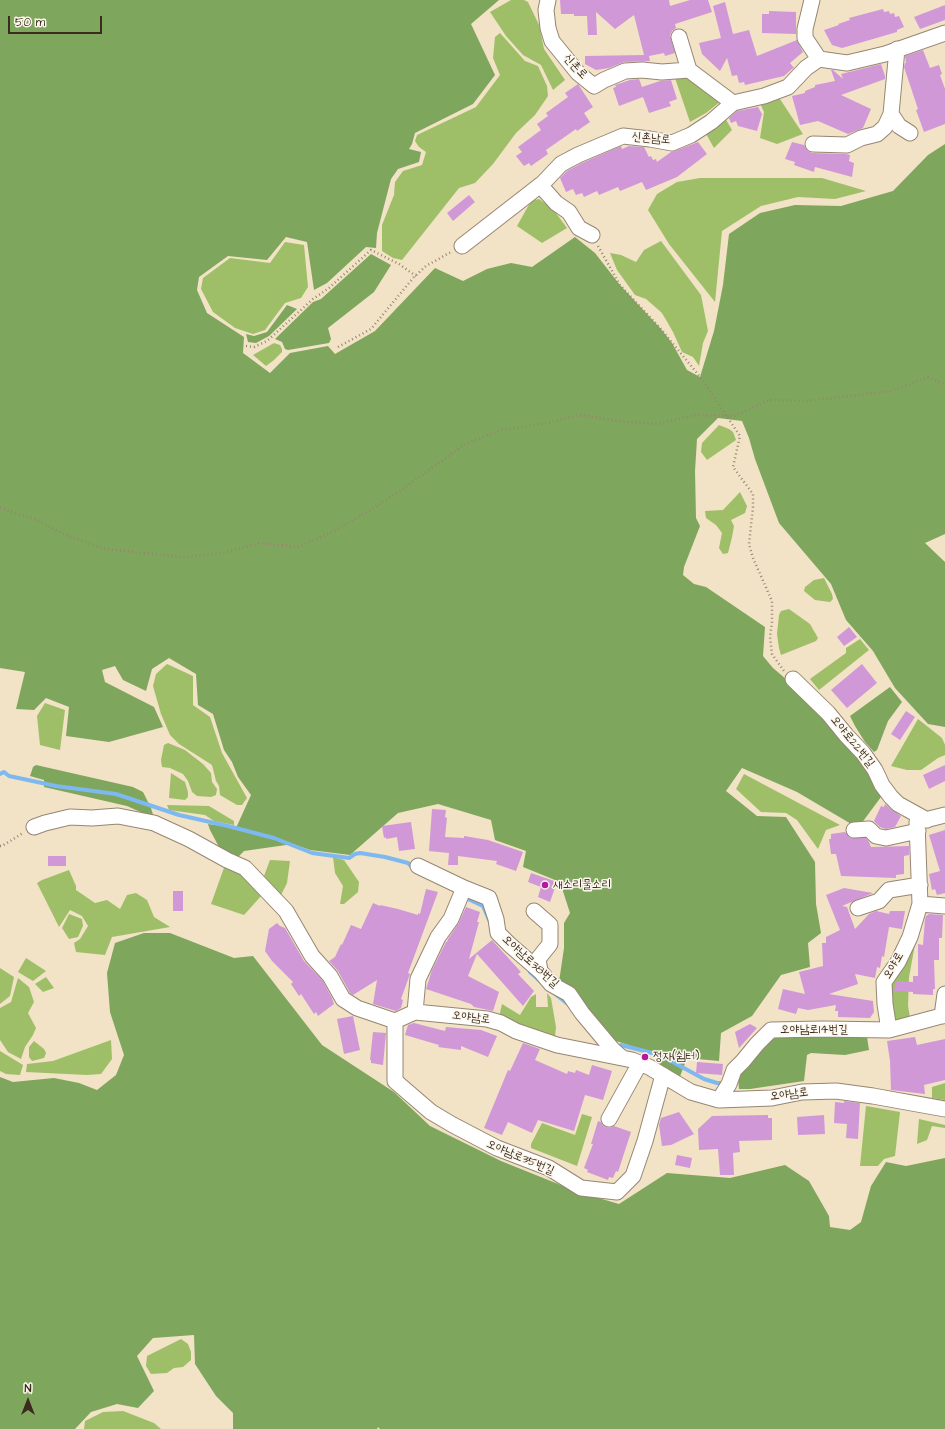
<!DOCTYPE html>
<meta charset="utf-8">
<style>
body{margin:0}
#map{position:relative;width:945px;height:1429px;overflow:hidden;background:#f2e2c6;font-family:"Architects Daughter",sans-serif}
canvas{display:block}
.north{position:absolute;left:8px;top:1381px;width:40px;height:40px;-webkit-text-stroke:3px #fbf7ec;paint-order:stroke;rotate:0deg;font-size:11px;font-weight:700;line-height:16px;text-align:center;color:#3b2a1e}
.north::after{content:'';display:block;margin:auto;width:14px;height:18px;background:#3b2a1e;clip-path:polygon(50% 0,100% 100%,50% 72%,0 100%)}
.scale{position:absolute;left:8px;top:16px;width:94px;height:18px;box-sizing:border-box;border:2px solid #3b2a1e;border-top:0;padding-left:5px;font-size:12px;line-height:14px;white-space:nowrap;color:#3b2a1e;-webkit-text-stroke:3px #fbf7ec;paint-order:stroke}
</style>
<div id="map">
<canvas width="945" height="1429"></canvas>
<div class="north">N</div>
<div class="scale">50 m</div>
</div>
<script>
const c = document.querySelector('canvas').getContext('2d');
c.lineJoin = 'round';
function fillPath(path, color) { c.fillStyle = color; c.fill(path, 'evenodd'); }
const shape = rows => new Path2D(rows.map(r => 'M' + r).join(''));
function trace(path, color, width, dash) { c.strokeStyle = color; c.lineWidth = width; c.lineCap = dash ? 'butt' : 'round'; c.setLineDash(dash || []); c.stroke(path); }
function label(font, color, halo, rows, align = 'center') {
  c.font = font + ' "Architects Daughter","Poor Story",sans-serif'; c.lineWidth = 3; c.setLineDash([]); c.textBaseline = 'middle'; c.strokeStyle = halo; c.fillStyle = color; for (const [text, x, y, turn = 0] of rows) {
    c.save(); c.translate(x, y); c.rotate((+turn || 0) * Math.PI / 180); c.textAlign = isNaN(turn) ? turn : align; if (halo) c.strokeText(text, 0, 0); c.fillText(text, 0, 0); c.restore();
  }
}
fillPath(shape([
 [511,0,524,0,528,2,539,25,544,49,565,80,553,90,541,65,523,55,506,36,490,12],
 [500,33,525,61,538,66,547,86,548,96,535,115,516,133,493,164,475,183,459,188,402,260,393,258,382,251,382,225,394,195,395,182,403,171,422,165,426,152,419,147,415,141,417,135,476,107,500,75,493,58,495,37],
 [688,76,720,102,706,113,690,122,675,78],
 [778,96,803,134,777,144,760,138,764,112,759,101],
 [725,118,732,130,714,148,705,132],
 [700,178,822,178,866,191,835,199,798,197,761,206,722,231,715,302,669,244,648,210,657,194,677,182],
 [539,199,553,209,567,228,542,243,517,226,531,201],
 [661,241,701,295,708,331,703,343,699,366,693,357,682,352,673,332,662,313,646,299,635,295,617,270,610,253,621,255,636,262,644,250],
 [285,242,304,245,308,287,301,298,285,303,265,330,253,334,235,328,213,312,201,289,203,278,230,258,270,263],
 [274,343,280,345,282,349,282,352,274,360,266,366,253,355],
 [719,425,729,429,733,432,736,440,707,460,701,452,702,443],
 [740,492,747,506,745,513,731,520,734,526,732,537,728,553,723,554,719,548,722,533,716,525,706,518,705,511,723,510],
 [824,578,832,594,833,599,830,602,815,600,804,591,805,587,814,580],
 [789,609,810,624,818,638,816,641,781,655,779,648,777,634,779,615,781,611],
 [860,639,869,650,819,690,810,679,846,653,846,648],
 [167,664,193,676,193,705,210,717,222,753,247,798,242,805,237,805,220,795,219,786,216,781,212,765,179,744,170,735,161,714,153,686,156,674],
 [45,703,65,710,60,750,40,745,37,716],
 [918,719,942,738,945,745,945,755,938,758,921,770,907,770,891,766],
 [168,743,185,750,203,764,211,773,212,782,217,789,216,795,211,797,197,796,192,792,188,781,183,774,170,768,162,767,161,760,164,745],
 [171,773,185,782,188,792,188,797,185,800,169,798],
 [744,774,840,825,826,830,818,849,797,820,786,813,761,812,736,789],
 [167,805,209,806,234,821,234,825,214,821,205,815,169,810],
 [333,857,344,860,359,882,358,892,344,904,340,904,343,886,335,873],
 [270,860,290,861,287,883,281,895,264,876],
 [225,865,253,883,262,895,244,915,211,904],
 [69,870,76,886,76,890,95,903,107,900,120,909,127,895,136,893,147,900,154,917,170,927,112,937,105,955,76,952,74,943,80,939,88,926,82,916,70,910,59,927,37,883,42,880],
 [69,914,82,919,83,926,78,937,69,939,62,928],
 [916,939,909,977,908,1006,910,1017,896,1021,888,986],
 [26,958,46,971,33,981,18,972],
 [0,968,14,977,10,996,0,1004],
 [46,977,54,988,43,992,35,984],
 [18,978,29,987,34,1002,28,1013,36,1028,33,1035,25,1047,21,1059,8,1052,0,1040,0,1008,11,1002],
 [547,993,551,998,556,1027,555,1037,499,1017,502,1004,520,1015,531,997,536,994,536,1007,548,1007],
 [111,1040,112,1059,101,1074,87,1075,26,1072,27,1064,53,1061],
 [34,1041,44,1049,46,1053,44,1058,32,1061,29,1057,29,1047],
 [0,1051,23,1065,20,1075,6,1074,0,1071],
 [945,1083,945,1100,932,1098,932,1087],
 [866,1106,900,1112,895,1156,884,1159,878,1166,860,1166],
 [582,1114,592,1117,577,1166,531,1148,531,1144,542,1123,575,1135],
 [919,1119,945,1125,945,1128,932,1126,927,1140,917,1144],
 [181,1339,188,1344,191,1352,191,1360,183,1367,174,1368,167,1373,151,1374,146,1366,147,1356],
 [123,1411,154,1423,161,1429,84,1429,85,1421,103,1412]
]), '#9ebf68');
fillPath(shape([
 [0,0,499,0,471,24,495,75,473,104,415,133,412,144,409,149,421,152,419,162,398,169,391,179,377,233,376,248,366,247,327,283,314,290,307,242,286,237,267,260,228,256,199,277,197,290,207,313,244,337,243,353,270,373,290,353,328,346,335,354,375,331,435,268,463,281,487,269,511,263,532,267,575,237,595,253,620,285,661,329,672,343,687,370,700,377,714,331,723,285,729,234,760,213,795,205,841,206,893,191,928,155,945,144,945,534,925,543,945,562,945,727,928,724,895,688,873,651,846,620,831,584,779,523,755,459,749,438,742,421,718,418,697,439,695,471,696,518,700,526,684,567,683,575,694,584,706,587,765,627,763,656,773,668,822,710,859,758,881,797,858,828,797,792,742,768,726,791,757,816,786,817,815,862,816,904,821,933,808,943,810,967,781,975,752,1016,721,1033,719,1061,687,1058,679,1079,660,1065,656,1056,641,1049,616,1041,595,1023,559,982,564,948,564,923,570,913,560,882,523,867,526,851,495,840,491,820,438,804,398,813,350,855,310,850,293,844,244,851,237,858,219,847,210,830,208,824,236,828,251,795,238,777,232,762,224,750,213,714,198,705,196,674,169,658,152,669,146,691,123,680,115,666,102,670,105,682,154,707,163,727,109,742,66,736,69,707,46,698,34,710,16,709,25,672,0,668],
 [371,254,391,265,374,292,328,328,331,339,329,343,288,350,285,349,282,342,275,339,313,302,321,299],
 [287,305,297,309,269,336,256,343,248,342,246,334,254,336,267,332],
 [890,687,902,702,888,721,877,750,874,752,865,742,855,726,850,716],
 [36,765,133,787,143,792,151,808,154,818,127,806,44,787,44,780,30,776,33,767],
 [144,933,170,933,234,958,253,956,322,1045,394,1092,430,1126,501,1161,578,1192,619,1204,667,1173,730,1178,785,1165,809,1181,829,1216,830,1227,850,1230,861,1222,871,1186,886,1162,906,1166,945,1158,945,1429,380,1429,378,1427,377,1429,233,1429,233,1413,216,1396,195,1364,194,1335,153,1338,137,1356,154,1391,138,1408,117,1404,91,1412,75,1429,0,1429,0,1077,13,1082,54,1078,79,1083,97,1090,116,1075,124,1055,110,1012,107,973,115,943],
 [780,1036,867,1037,869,1050,845,1055,811,1053,807,1055,804,1081,750,1089,739,1089,738,1078,747,1066,773,1039]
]), '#7ea65c');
trace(shape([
 [0,774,4,772,9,776,56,786,116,794,179,815,228,826,274,838,312,853,349,858,355,854,360,853,385,857,408,863,414,869],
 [470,900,483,906,490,922],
 [530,972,540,981],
 [554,993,569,1005],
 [621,1045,660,1055,704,1079,717,1083,722,1083]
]), '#7db9f0', 4);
fillPath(shape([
 [560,0,669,0,670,6,690,0,708,0,712,12,675,24,676,28,672,31,670,35,675,53,665,56,664,53,649,56,650,61,624,62,609,68,596,70,585,64,585,56,644,55,634,15,615,29,596,12,597,35,588,35,587,16,574,16,574,14,561,14],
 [725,2,733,34,749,30,757,56,797,40,803,52,790,63,794,68,792,69,784,76,745,85,744,82,739,83,737,75,732,76,727,58,720,71,702,54,699,43,721,38,713,6],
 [945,5,945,20,920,29,914,17],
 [883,9,884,12,889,11,890,14,894,13,895,17,899,16,904,27,897,30,897,32,842,48,832,45,824,30,839,25,838,24,850,20,849,18],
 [769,11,796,12,796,34,762,33,762,14,769,14],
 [923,50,930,68,939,65,942,74,940,75,945,89,945,124,924,132,916,110,918,109,904,67,905,63,906,63,905,56],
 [881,64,885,76,885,79,841,95,871,109,863,128,848,134,818,121,800,125,792,96,805,93,805,91,815,87,815,85,835,81,831,70,833,70,843,79,841,74],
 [639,79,642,87,660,81,671,80,677,99,669,102,671,106,649,113,643,97,619,106,613,88,616,87,615,85,630,80],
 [578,84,593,107,584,113,590,122,577,131,576,129,546,150,548,154,531,166,529,163,524,166,516,156,522,152,518,147,541,130,537,124,548,116,546,113,568,97,565,93],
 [758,107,762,114,757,131,738,126,736,121,731,123,729,118,737,111],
 [698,142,707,154,677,177,646,190,642,182,620,191,618,187,599,195,597,191,584,197,582,193,576,195,573,189,566,192,560,178,567,171,582,163,621,146,622,149,629,146,644,147,649,157,651,156,653,160,656,159,657,162,671,152,675,151],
 [792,142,804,145,808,151,812,153,846,154,850,155,849,161,854,163,852,177,815,167,814,172,794,165,795,162,785,159],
 [469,195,475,202,453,221,447,213],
 [849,627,857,637,844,646,837,637],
 [862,664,877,683,847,708,831,690],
 [906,711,915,717,900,740,891,734],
 [945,765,945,781,929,789,923,775],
 [885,804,892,810,901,816,895,827,886,829,880,827,874,821,881,806,884,807],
 [432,809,446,810,445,817,447,818,445,837,464,838,464,836,488,840,523,852,516,871,496,864,497,861,458,856,458,865,448,865,449,853,429,851],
 [411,822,415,849,399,851,397,837,386,839,386,837,384,838,382,826],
 [945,830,945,893,937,895,935,889,932,890,929,874,940,871,929,835],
 [845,832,850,838,866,838,869,842,871,847,909,846,909,855,904,856,904,874,896,875,896,878,841,876,836,854,831,854,829,839,831,839,831,834],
 [48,856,66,856,66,866,48,866],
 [531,873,557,882,550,902,538,897,541,887,528,882],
 [844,888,873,893,842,906,847,907,855,929,869,914,876,911,889,914,890,911,905,911,902,929,889,927,884,957,882,956,880,968,877,967,875,978,855,974,858,984,829,994,873,1001,874,1012,870,1018,838,1017,838,1011,835,1011,836,1005,808,1010,798,1008,796,1014,778,1009,783,989,805,994,799,972,823,966,822,943,826,943,826,937,840,930,826,895],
 [426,889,438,892,408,973,410,974,401,999,403,1000,401,1008,396,1011,373,1004,377,980,353,995,350,993,338,971,329,961,335,957,341,944,342,945,351,925,361,929,373,903,380,906,380,905,398,909,418,915,418,913,420,914],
 [173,891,183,891,183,911,173,911],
 [466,907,480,912,477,922,479,922,469,959,492,940,521,972,518,974,534,991,523,1006,477,954,468,976,499,992,493,1011,474,1007,471,1004,426,989,432,970,446,942,447,942,448,939,458,924],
 [929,914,943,915,942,938,939,938,939,960,934,960,935,989,933,989,933,995,913,994,913,992,894,991,896,981,913,982,913,976,918,976,918,944,923,945,925,919,926,916],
 [277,923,280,926,285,928,304,961,323,981,332,998,334,1004,318,1016,316,1012,314,1014,301,994,299,996,291,984,293,982,272,961,265,951,269,929],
 [353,1016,360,1050,344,1054,337,1019],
 [414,1023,445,1031,446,1027,481,1030,497,1036,488,1057,461,1046,461,1050,438,1047,439,1045,405,1035,408,1025],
 [750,1024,757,1028,739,1048,735,1032],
 [373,1032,386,1033,383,1065,371,1063,371,1060,370,1060],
 [915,1037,917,1045,945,1039,945,1080,924,1085,925,1094,891,1090,890,1061,887,1041],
 [523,1043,540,1049,535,1060,567,1074,568,1071,575,1073,576,1070,589,1075,592,1065,612,1071,603,1100,585,1095,574,1131,538,1120,532,1133,508,1122,502,1135,484,1128,508,1070,510,1071],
 [697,1062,723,1064,722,1075,696,1073],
 [844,1101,860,1103,858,1139,846,1138,847,1124,834,1123,835,1102,844,1103],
 [679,1112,694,1134,671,1145,662,1146,659,1125,661,1118],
 [768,1115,768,1118,772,1118,772,1140,739,1141,740,1152,733,1153,734,1175,720,1175,718,1149,699,1150,698,1129,712,1116],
 [824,1115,825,1134,798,1135,797,1117],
 [598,1121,601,1122,605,1127,610,1128,614,1126,631,1132,618,1172,616,1171,613,1178,609,1177,608,1180,587,1172,588,1170,584,1168,593,1144,591,1144],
 [677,1155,692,1158,690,1168,675,1165]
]), '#d198d8');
const minor = shape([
 [548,0,546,10,548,28,552,41,578,73,594,86,604,80,625,71,642,70,662,72,689,70,733,103],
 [812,0,805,29,805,38,819,59],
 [679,37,689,70],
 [891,114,899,126,910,133],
 [813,144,847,145,861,138,877,134,885,127,891,114,897,49],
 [540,185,556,203,569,212,579,228,592,235],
 [462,246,543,183,561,164,578,155,623,136,650,139,672,143,691,135,711,122,733,103,764,96,788,87,806,68,819,59,847,63,885,54,945,33],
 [793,679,828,713,846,735,863,753,875,770,882,785,891,797,898,804,927,820],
 [34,827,45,823,70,817,92,818,118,816,154,823,189,839,227,860,245,868,286,911,312,956,330,976,343,999,357,1008,395,1021,415,1012,487,1019,501,1023,516,1031,557,1045,632,1060,649,1067,691,1092,719,1100,772,1098,802,1092,836,1091,873,1096,945,1109],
 [854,830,869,829,876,836,886,838,918,831],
 [418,866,464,888,489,898,496,919,498,933,510,945,540,971,551,984,569,994,582,1013,613,1050,621,1057],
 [920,904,945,906],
 [858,908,879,901,889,890,920,885],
 [534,911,550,925,550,944,538,959,540,971],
 [415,1012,418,979,438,937,451,919,464,888],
 [942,1016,945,994],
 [395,1021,395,1081,431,1112,453,1125,497,1148,549,1168,581,1188,617,1192,633,1176,645,1141,663,1075],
 [889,1030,885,1004,884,982,898,962,910,937,920,904,917,822,945,815],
 [719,1100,729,1084,734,1070,743,1061,757,1044,771,1030,823,1029,889,1030,945,1015],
 [609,1119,640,1063]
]);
trace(minor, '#968672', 17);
trace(shape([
 [598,246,620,285,661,329,701,378,740,436,733,467,753,494,753,507,749,544,753,558,772,601,772,622,770,637,772,654,784,671],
 [246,346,254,347,267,341,313,299,329,288,371,250,399,264,416,276],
 [338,347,371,329,414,277,426,266,451,252],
 [0,508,34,519,68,536,105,549,182,557,223,553,260,543,298,547,334,531,367,512,400,491,465,444,501,430,541,424,581,415,619,421,658,424,695,415,734,416,769,400,808,401,891,391,928,377,945,385],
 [0,846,2,846,23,833]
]), '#968672', 2.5, [1, 3]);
trace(minor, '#fff', 15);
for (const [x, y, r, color] of [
 [545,885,4,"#b5179e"],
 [645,1057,4,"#b5179e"]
]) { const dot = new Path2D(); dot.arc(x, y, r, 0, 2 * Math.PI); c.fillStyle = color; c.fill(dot); trace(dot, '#fbf7ec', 1.5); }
label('12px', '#3b2a1e', '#fbf7ec', [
 ["신촌로",575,67,47],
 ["신촌남로",651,139,5],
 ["오야로22번길",852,742,51],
 ["오야남로38번길",530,962,42],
 ["오야로",894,966,-60],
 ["오야남로",471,1018,7],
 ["오야남로14번길",814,1030],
 ["오야남로",789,1095,-7],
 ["오야남로35번길",520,1158,23]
]);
label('12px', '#3b2a1e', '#fbf7ec', [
 ["새소리물소리",553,885],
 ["정자(쉼터)",653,1057]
], 'left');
</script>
